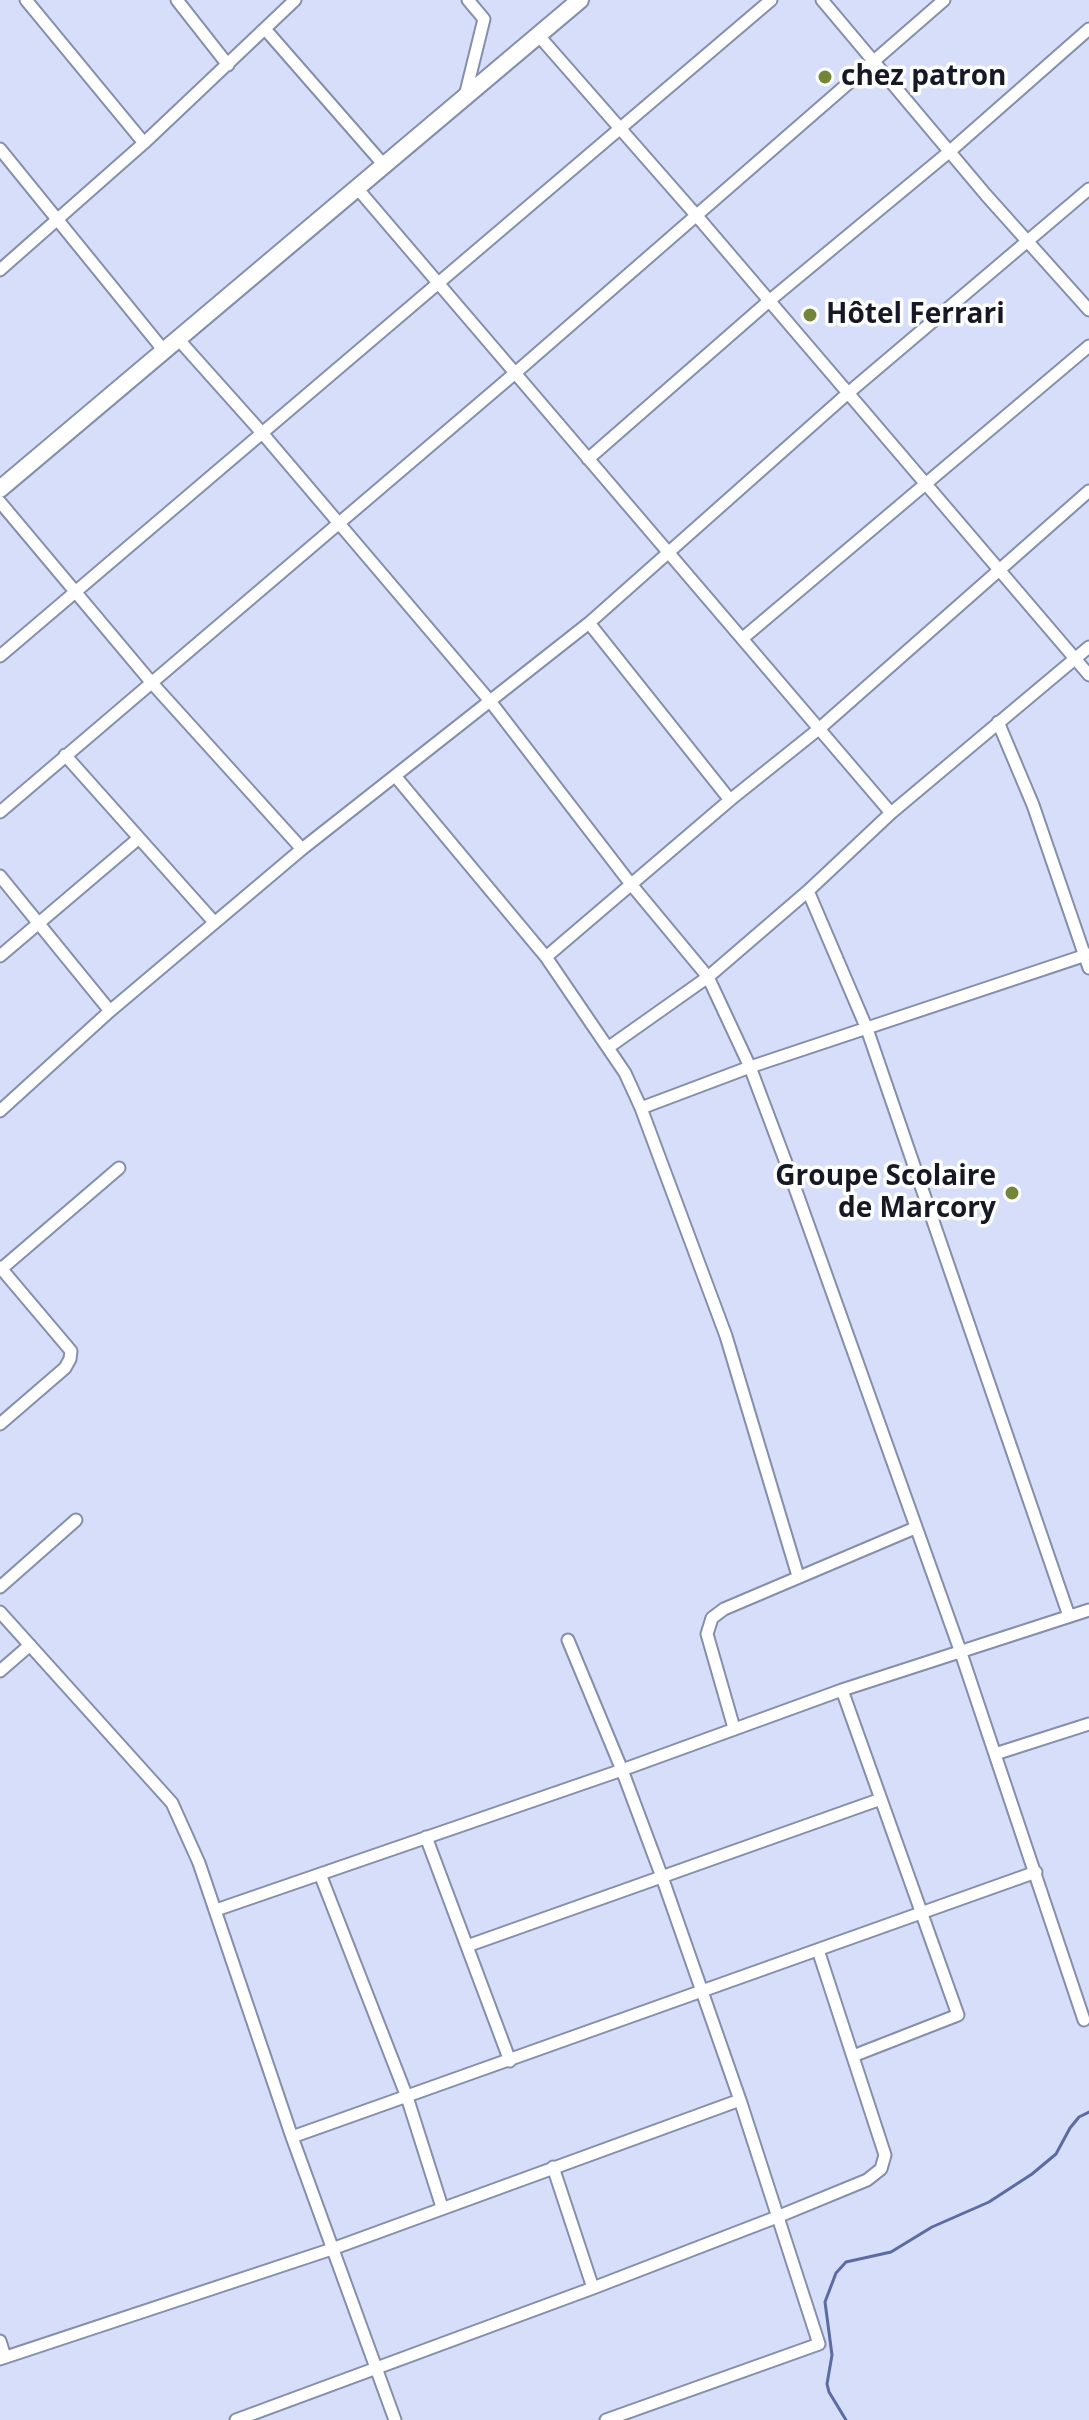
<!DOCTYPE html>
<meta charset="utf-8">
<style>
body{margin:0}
canvas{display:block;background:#d6def9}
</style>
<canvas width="1089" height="2420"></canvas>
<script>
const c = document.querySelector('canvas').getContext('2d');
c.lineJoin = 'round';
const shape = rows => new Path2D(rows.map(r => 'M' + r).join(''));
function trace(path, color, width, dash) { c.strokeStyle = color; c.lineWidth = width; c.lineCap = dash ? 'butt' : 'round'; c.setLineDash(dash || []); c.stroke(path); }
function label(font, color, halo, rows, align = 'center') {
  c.font = font + ' "Open Sans",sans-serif'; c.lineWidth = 7; c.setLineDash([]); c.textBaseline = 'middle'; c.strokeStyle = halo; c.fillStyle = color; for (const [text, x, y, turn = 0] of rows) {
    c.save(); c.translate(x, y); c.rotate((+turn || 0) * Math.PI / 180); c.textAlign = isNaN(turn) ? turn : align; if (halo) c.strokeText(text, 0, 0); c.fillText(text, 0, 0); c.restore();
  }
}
trace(shape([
 [846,2420,829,2392,827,2384,832,2355,825,2302,836,2273,846,2262,891,2252,932,2227,989,2202,1032,2174,1056,2154,1070,2128,1079,2117,1089,2112]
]), '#5c6ba0', 3);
const street = shape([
 [26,0,144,143],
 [177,0,228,65],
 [822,0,986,195,1089,310],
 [265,29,383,164],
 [539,36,696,215,1089,675],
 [465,96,484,19,468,0],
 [0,149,165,352],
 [357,188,891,813],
 [0,270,144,143,295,0],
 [179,340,263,434,490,701,630,883,708,977,750,1067,785,1160,960,1650,1084,2020],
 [588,459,769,301,949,152,1089,29],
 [0,502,151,682,302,849],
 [589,623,730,800],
 [743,638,1089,346],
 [0,656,771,0],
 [998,722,1033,805,1089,968],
 [65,755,214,922],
 [396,777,546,957,625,1073,641,1108,726,1336,798,1576],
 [0,812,514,374,944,0],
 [0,876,110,1011],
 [808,891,867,1029,1069,1616],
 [0,956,139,838],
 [546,957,730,800,820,728,1089,491],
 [609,1047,708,977,808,891,891,813,1089,647],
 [641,1108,750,1067,1089,954],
 [0,1111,110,1011,302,849,589,623,847,394,1089,189],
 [0,1267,71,1351,70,1359,65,1368,0,1424],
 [0,1270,119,1168],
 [0,1587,76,1520],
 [0,1612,172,1803,199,1863,292,2137,395,2420],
 [568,1640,622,1770,662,1877,740,2100,819,2344,606,2420],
 [0,1671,30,1645],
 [842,1690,958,2015,853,2056],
 [734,1728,707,1634,712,1618,724,1609,915,1528],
 [995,1754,1089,1724],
 [426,1837,510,2061],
 [320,1874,407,2097,442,2207],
 [216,1910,622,1770,842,1690,1089,1610],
 [467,1946,881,1799],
 [292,2137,1036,1872],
 [553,2167,593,2288],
 [0,2341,5,2357],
 [0,2359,332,2249,740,2100],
 [236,2420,593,2288,777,2217,867,2180,881,2169,885,2155,818,1950]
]);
const secondary = shape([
 [0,489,580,0]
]);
trace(street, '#858ead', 15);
trace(secondary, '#858ead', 20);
trace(street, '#fff', 11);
trace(secondary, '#fff', 16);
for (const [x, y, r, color] of [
 [825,77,8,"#738637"],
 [810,315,8,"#738637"],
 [1012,1193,8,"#738637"]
]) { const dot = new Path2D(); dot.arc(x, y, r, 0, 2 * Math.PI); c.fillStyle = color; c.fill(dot); trace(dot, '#fff', 3); }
label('bold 28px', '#161925', '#fff', [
 ["chez patron",841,77],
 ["Hôtel Ferrari",826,315],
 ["Groupe Scolaire",996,1177,"right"],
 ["de Marcory",996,1209,"right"]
], 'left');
</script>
